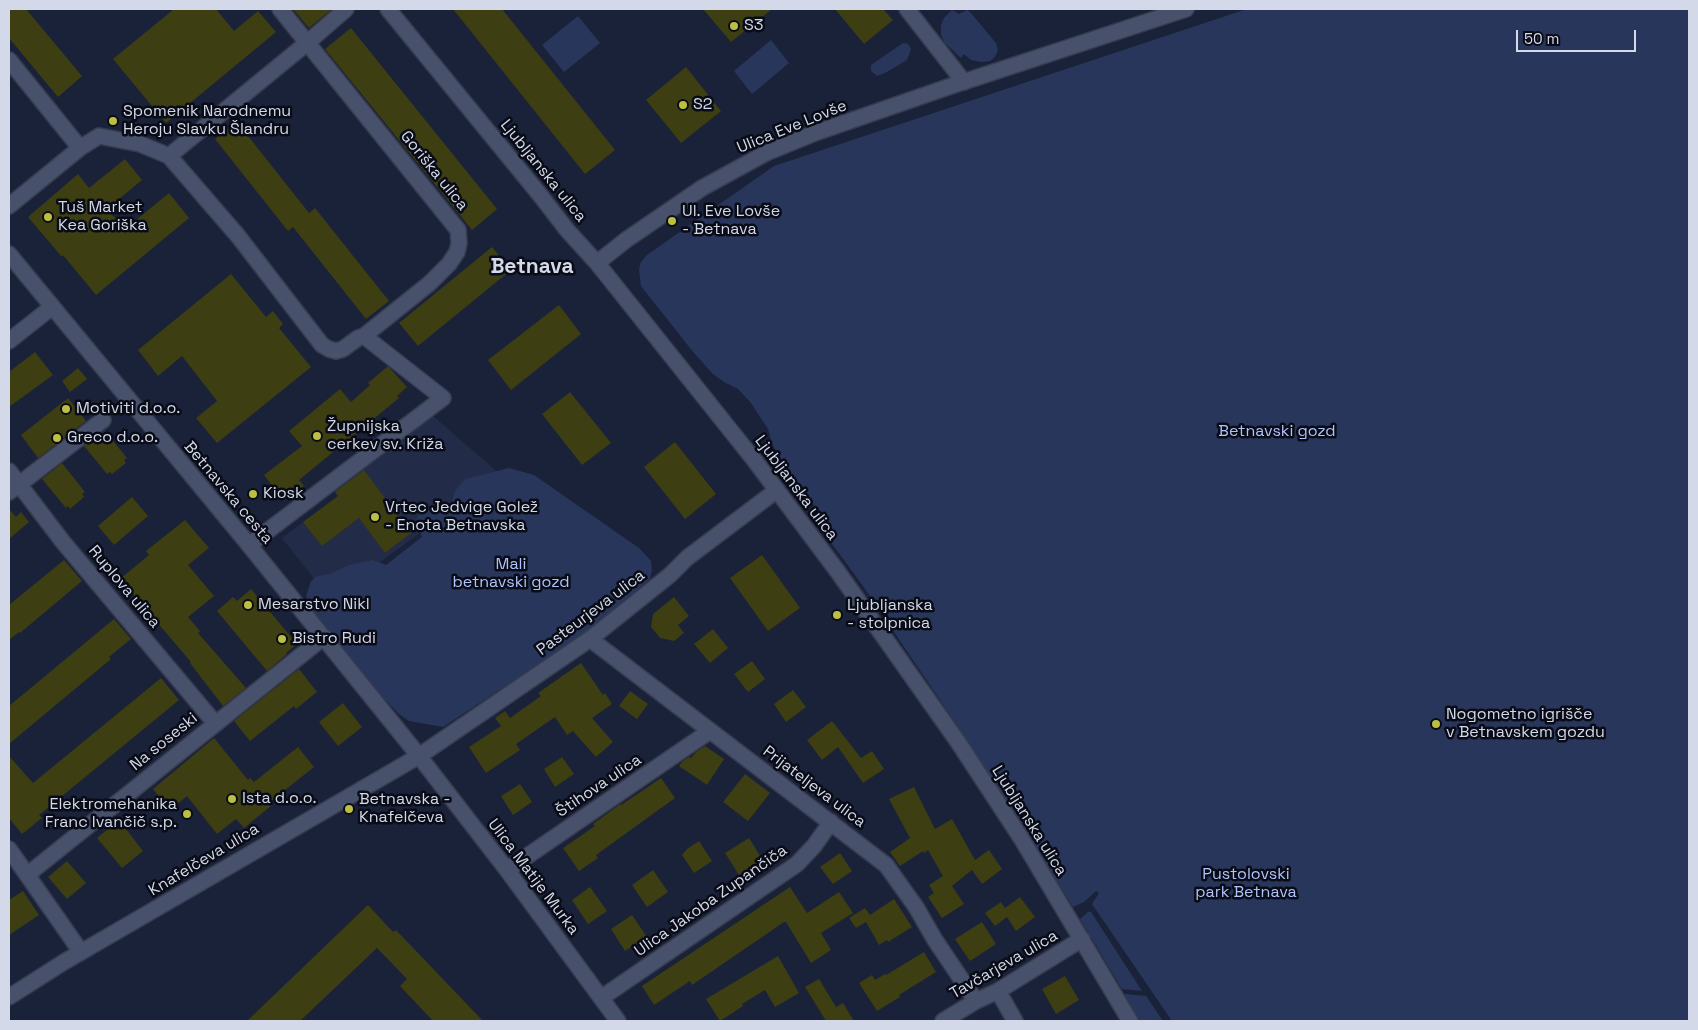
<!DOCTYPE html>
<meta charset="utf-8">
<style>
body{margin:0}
#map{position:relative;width:1698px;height:1030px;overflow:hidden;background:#1a2239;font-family:"Space Grotesk",sans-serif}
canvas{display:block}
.frame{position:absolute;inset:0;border:10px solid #d3d9e8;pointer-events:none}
.scale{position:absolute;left:1516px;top:30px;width:120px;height:22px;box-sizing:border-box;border:2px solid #d3d9e8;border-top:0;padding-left:6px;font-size:15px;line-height:18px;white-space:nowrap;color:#d3d9e8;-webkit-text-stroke:4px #090c16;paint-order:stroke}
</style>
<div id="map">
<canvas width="1698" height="1030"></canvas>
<div class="frame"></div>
<div class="scale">50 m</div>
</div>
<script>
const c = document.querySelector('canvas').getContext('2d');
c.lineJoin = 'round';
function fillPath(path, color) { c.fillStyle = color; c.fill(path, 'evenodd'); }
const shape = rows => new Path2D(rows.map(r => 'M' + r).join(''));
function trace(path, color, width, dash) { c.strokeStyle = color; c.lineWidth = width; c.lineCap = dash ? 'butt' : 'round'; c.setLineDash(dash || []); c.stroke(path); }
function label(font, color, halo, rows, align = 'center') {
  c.font = font + ' "Space Grotesk",sans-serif'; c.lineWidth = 5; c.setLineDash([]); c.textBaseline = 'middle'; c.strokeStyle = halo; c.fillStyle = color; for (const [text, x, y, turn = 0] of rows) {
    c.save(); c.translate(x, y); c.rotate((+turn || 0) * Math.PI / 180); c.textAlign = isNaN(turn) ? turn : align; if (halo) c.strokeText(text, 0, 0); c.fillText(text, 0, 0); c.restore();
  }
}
fillPath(shape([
 [433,416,500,474,330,599,282,538,338,496,334,491]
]), '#222b47');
fillPath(shape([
 [1247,9,1689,9,1689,1021,1172,1021,1092,904,1099,893,1096,891,1084,902,1073,907,969,743,863,586,813,518,820,513,780,461,772,443,768,429,751,403,738,389,724,382,713,374,694,353,641,286,639,269,641,262,647,255,774,166],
 [952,10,959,14,967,10,970,12,996,43,998,50,995,57,990,61,981,62,971,60,964,54,961,58,944,42,941,34,941,25,944,18],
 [578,16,600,43,564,72,542,45],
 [771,40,789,63,752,94,734,71],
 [903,43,908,44,911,49,907,60,885,73,877,76,871,71,871,65],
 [509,468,534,475,639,548,651,561,652,570,650,579,585,634,443,727,409,721,399,714,374,688,315,617,306,596,311,581,317,576,330,574,349,565,373,560,386,565,422,537,416,523,418,516,426,508,432,506,451,505,455,491,465,479],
 [1088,912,1091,912,1142,991,1122,989,1080,919],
 [1124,994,1146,996,1163,1021,1140,1021]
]), '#29365c');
fillPath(shape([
 [9,9,26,9,82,76,58,97,9,38],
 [174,9,216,9,234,31,258,11,276,32,166,123,113,59],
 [293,9,332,9,309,28],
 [453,9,502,9,615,150,585,174],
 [703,9,772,9,731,42],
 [835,9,883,9,893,20,864,44],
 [351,28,497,209,472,230,325,49],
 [686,67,721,111,681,143,646,100],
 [237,122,309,213,315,208,389,301,366,319,293,227,288,231,215,139],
 [125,159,142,180,107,209,125,229,169,193,189,218,96,295,63,255,62,257,28,217,78,174,89,188],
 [492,247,511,270,418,346,399,323],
 [231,274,266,317,273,311,283,324,279,328,311,367,217,443,196,418,217,401,182,356,158,376,138,350],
 [559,305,581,334,511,390,488,360],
 [35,352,53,375,9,407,9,372],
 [388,366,407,387,397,396,399,398,299,480,304,486,284,501,264,475,302,446,289,431,340,389,351,402,370,385,368,383],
 [78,368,87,379,70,392,62,381],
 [570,392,611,443,582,465,542,414],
 [68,398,86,421,38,458,21,435],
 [105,431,127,458,124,460,126,463,112,474,110,472,107,474,84,446],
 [675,442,716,494,685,519,644,467],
 [62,463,85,492,82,494,84,497,70,509,68,506,66,508,42,479],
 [364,470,411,533,385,553,359,518,322,546,303,522,338,496,335,492],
 [132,497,148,516,114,545,98,526],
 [9,509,16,517,21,512,29,522,9,539],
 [185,520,209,548,188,565,214,596,188,617,200,631,198,633,246,688,223,706,190,663,191,662,120,579,149,555,146,551],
 [762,555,800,608,768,631,730,578],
 [64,560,82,581,20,633,19,632,9,640,9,605],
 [251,589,297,644,286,653,287,654,267,671,217,611,233,597,237,601],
 [674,597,689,616,678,625,684,633,674,641,660,638,651,627,653,614],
 [114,619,131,639,109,657,111,659,9,744,9,706],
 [713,629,728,648,710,663,694,644],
 [752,661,765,679,748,692,734,674],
 [581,663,603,695,605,693,612,704,592,718,613,742,596,757,573,731,567,735,555,717,516,744,520,750,486,773,469,747,501,726,495,718,505,711,510,718,541,696,538,693],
 [299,669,317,692,296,709,294,706,250,741,234,721],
 [161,678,179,700,39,815,42,818,22,834,9,818,9,756,33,783],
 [793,690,806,707,786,722,774,704],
 [630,691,648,704,637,719,619,706],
 [343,703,362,727,338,746,319,722],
 [832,721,861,758,872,751,884,769,863,783,838,747,822,760,807,740],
 [214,738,248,780,250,778,254,782,298,747,314,767,270,802,272,805,244,828,236,819,217,834,187,796,170,810,153,789],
 [705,746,724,759,707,785,679,766,683,761,689,757,691,758,696,752],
 [562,757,574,774,555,787,544,769],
 [745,774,770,793,748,821,723,802],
 [661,778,675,798,596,855,598,858,579,871,563,848,595,826,593,824,615,808,620,804,621,805],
 [520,784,532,802,513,815,501,796],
 [914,787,935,829,952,819,975,860,989,850,1002,869,982,884,972,870,952,886,964,904,942,918,928,897,934,893,929,885,943,876,928,850,924,853,923,851,900,866,890,852,910,838,889,799],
 [119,820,143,851,122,868,97,838],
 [749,838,762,859,739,875,725,853],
 [699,841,712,861,694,873,682,855,687,849],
 [840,853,852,871,833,884,820,867],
 [67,861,86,883,67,899,48,877],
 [653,870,668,892,647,907,632,885],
 [590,887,607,911,588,924,572,900],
 [790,887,807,913,839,892,853,913,821,933,831,950,811,963,786,922,784,922,692,985,690,981,654,1005,642,986],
 [23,891,39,915,9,935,9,900],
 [1020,897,1035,917,1016,931,1007,917,995,926,985,913,1001,902,1005,908],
 [894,899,912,927,888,942,887,940,879,945,866,922,856,928,849,918,865,908,870,915],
 [368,905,393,932,396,930,483,1021,433,1021,400,986,407,979,377,948,300,1021,247,1021],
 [632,915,647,937,625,951,611,929],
 [982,922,996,944,970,961,955,939],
 [924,952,936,972,899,995,900,997,877,1011,859,983,872,975,875,980,885,974,886,975],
 [778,956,799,993,775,1007,765,990,742,1004,743,1006,720,1021,706,999],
 [1065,976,1079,1000,1056,1014,1042,989],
 [819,979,836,1007,843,1003,854,1021,826,1021,805,987]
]), '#3d3e11');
const minor = shape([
 [280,9,458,230,459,243,457,252,449,264,430,283,364,336],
 [907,9,964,82],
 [9,60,80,148,99,136,140,144,169,156,238,236,322,345,329,349,336,351,343,349,358,338,364,336,443,398,249,545],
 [169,156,307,43,346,9],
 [9,206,80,148],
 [9,341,52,307],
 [9,471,63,542,215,723],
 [9,492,103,420],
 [590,639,886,865,916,907,935,940,976,1001],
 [419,756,507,870,618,1021],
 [9,849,81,952],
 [507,870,710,731],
 [27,875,324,637],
 [998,991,1015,1021],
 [601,998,797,864,814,846,831,822],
 [943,1021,976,1001,998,991,1082,939]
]);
const tertiary = shape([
 [388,9,540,195,567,230,597,263,755,461,838,572,958,742,1021,838,1130,1021],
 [9,254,249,545,419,756],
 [597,263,626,240,702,188,766,153,815,133,951,86,1186,9],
 [9,997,64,962,419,756,590,639,670,575,687,558,777,490]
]);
trace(minor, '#373c50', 18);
trace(tertiary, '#373c50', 18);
trace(minor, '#47516b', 15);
trace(tertiary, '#47516b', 15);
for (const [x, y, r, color] of [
 [734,26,5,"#bdbf43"],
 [683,105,5,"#bdbf43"],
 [113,121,5,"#bdbf43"],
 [48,217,5,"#bdbf43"],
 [672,221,5,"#bdbf43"],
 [66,409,5,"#bdbf43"],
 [317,436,5,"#bdbf43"],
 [57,438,5,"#bdbf43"],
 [253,494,5,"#bdbf43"],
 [375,517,5,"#bdbf43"],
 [248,605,5,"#bdbf43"],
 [837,615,5,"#bdbf43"],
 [282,639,5,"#bdbf43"],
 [1436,724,5,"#bdbf43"],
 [232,799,5,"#bdbf43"],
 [349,809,5,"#bdbf43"],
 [187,814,5,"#bdbf43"]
]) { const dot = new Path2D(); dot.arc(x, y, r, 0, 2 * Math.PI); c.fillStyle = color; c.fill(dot); trace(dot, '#090c16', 2); }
label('16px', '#d3d9e8', '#090c16', [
 ["S3",744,26],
 ["S2",693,105],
 ["Spomenik Narodnemu",123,112],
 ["Heroju Slavku Šlandru",123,130],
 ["Tuš Market",58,208],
 ["Kea Goriška",58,226],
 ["Ul. Eve Lovše",682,212],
 ["- Betnava",682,230],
 ["Motiviti d.o.o.",76,409],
 ["Župnijska",327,427],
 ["cerkev sv. Križa",327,445],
 ["Greco d.o.o.",67,438],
 ["Kiosk",263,494],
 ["Vrtec Jedvige Golež",385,508],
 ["- Enota Betnavska",385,526],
 ["Mesarstvo Nikl",258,605],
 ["Ljubljanska",847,606],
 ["- stolpnica",847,624],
 ["Bistro Rudi",292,639],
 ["Nogometno igrišče",1446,715],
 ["v Betnavskem gozdu",1446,733],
 ["Ista d.o.o.",242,799],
 ["Betnavska -",359,800],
 ["Knafelčeva",359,818],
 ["Elektromehanika",177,805,"right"],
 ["Franc Ivančič s.p.",177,823,"right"]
], 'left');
label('16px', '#d3d9e8', '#090c16', [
 ["Ulica Eve Lovše",792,127,-22],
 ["Goriška ulica",434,171,51],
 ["Ljubljanska ulica",543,171,51],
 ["Ljubljanska ulica",796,488,53],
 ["Betnavska cesta",228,493,50],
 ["Ruplova ulica",124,587,50],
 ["Pasteurjeva ulica",591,613,-37],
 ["Na soseski",164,742,-39],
 ["Štihova ulica",599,786,-34],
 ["Prijateljeva ulica",814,787,37],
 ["Ljubljanska ulica",1029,821,58],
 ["Knafelčeva ulica",204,860,-31],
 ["Ulica Matije Murka",533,877,53],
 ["Ulica Jakoba Zupančiča",711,901,-35],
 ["Tavčarjeva ulica",1004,965,-30]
]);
label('16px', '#aec3fb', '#090c16', [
 ["Betnavski gozd",1277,432],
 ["Mali",511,565],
 ["betnavski gozd",511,583],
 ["Pustolovski",1246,875],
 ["park Betnava",1246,893]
]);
label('bold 21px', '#d3d9e8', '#090c16', [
 ["Betnava",532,267]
]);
</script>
